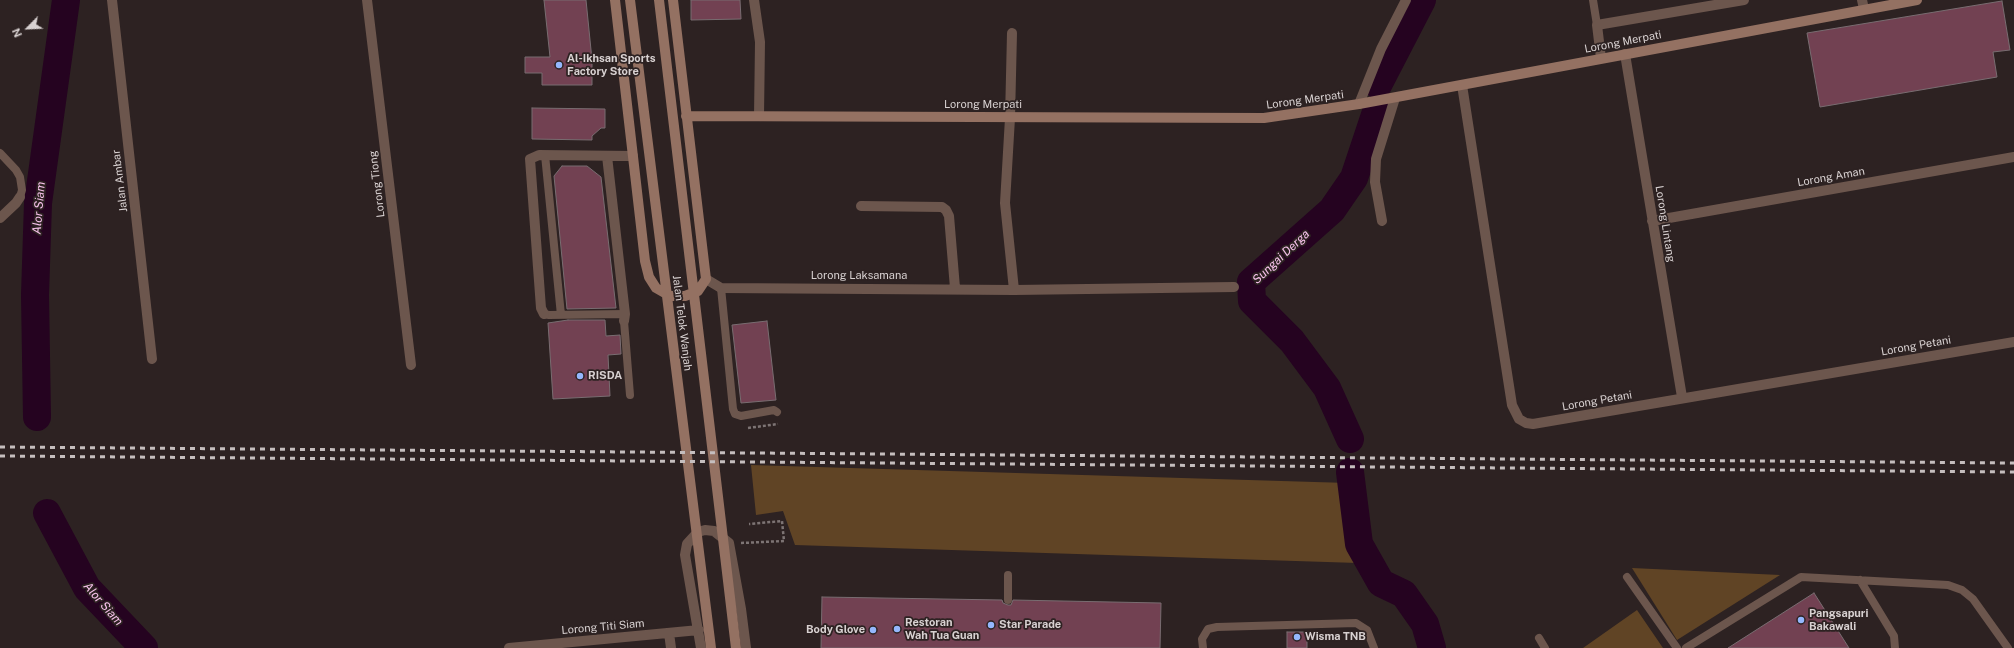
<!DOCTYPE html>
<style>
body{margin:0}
#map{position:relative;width:2014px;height:648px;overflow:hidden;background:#2d2222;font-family:"Public Sans",sans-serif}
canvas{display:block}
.north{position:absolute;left:8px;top:8px;width:40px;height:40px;-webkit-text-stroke:3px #2d2222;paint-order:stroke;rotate:246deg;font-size:11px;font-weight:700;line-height:16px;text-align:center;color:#d8d1d1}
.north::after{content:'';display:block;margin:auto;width:14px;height:18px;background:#d8d1d1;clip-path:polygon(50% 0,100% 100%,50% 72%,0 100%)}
</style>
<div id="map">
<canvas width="2014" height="648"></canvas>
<div class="north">N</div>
</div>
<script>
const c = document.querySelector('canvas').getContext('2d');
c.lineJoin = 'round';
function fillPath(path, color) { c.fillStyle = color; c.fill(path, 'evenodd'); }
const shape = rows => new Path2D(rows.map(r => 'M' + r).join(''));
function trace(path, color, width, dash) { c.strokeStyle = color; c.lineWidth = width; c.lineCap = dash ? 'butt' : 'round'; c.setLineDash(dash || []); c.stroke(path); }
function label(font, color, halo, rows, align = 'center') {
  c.font = font + ' "Public Sans",sans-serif'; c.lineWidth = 3.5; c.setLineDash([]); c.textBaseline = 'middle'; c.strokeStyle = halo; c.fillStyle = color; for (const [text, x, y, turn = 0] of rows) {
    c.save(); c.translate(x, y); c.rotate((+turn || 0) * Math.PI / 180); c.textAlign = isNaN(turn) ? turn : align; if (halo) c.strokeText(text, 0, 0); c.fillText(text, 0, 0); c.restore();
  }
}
fillPath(shape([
 [751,465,1348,483,1358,563,795,545,783,511,756,515],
 [1632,568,1780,575,1677,640],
 [1637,610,1663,648,1582,648,1583,648]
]), '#604425');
trace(shape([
 [1378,85,1422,0],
 [37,417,35,295,38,203,66,0],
 [1350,439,1327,388,1292,341,1252,301,1251,282,1332,210,1354,178,1377,109],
 [1350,472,1359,544,1381,583,1404,594,1425,624,1432,648],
 [47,513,87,588,144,648]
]), '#250320', 28);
const building = shape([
 [544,0,586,0,592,60,592,85,542,85,542,73,525,73,525,57,550,57,544,0],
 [691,0,740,0,741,19,691,20,691,0],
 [2002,1,2010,50,1993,52,1997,77,1820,107,1807,33,2002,1],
 [532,108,605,109,605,128,601,128,592,136,592,140,532,139,532,108],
 [562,166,587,166,601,177,616,308,567,309,554,176,562,166],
 [568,320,605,320,606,336,620,335,621,354,608,355,610,396,553,399,548,323,568,320],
 [767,321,776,400,741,403,732,325,767,321],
 [1814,593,1849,648,1728,648,1814,593],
 [822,597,1002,600,1003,603,1008,605,1011,605,1013,600,1161,603,1160,648,821,648,822,597],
 [1287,632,1307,632,1307,648,1287,648,1287,632]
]);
fillPath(building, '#724152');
trace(building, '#796d71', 1);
trace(shape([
 [748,428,778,424],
 [741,543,784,541,782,521,749,524]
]), '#7d7474', 2.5, [3, 2]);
trace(shape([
 [1593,0,1597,25],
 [0,153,16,170,20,177,22,190,20,197],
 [545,155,561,315],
 [721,288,733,409,735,414,741,416,774,410,777,412],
 [544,314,549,315,625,314],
 [624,321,630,395],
 [1008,575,1008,600],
 [1627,577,1677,648],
 [1860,580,1894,636,1895,648],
 [1539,638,1545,648],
 [1203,648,1202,639,1208,629,1217,627,1356,623,1367,630,1374,648],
 [1686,648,1801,577,1948,585,1962,590,1973,599,2008,648]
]), '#6c564d', 8);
trace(shape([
 [112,0,152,359],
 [367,0,411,365],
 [754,0,760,42,759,116],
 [1862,0,1864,9],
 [1012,33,1010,118,1005,203,1014,290],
 [1625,54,1682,397],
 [1601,58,1597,25,1744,0],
 [1462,85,1512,405,1519,419,1526,423,1533,424,2014,342],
 [1359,104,1381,49,1406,0],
 [607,156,625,314,624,321],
 [861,206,942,207,946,210,949,216,955,288],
 [0,218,16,203,20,197],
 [1382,221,1375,182,1376,159,1395,98],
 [1652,221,2014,157],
 [706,279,721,288,1014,290,1234,287],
 [544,314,541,308,530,159,539,155,633,156],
 [669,633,671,648],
 [509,648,699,630],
 [701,648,685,555,687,544,698,532,705,530,714,531,729,543,741,609,746,648]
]), '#6c564d', 10);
trace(shape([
 [615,0,645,261,649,277,656,288,670,296,685,296,698,291,706,279,673,0],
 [630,0,711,648],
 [659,0,736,648],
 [686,116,1264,118,1359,104,1917,0]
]), '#947162', 10);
trace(shape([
 [0,447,2014,463],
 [0,456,2014,472]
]), '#c5bebe', 3, [5, 5]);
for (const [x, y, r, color] of [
 [559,65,4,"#94b7fd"],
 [580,376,4,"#94b7fd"],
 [1801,620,4,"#94b7fd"],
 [991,625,4,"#94b7fd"],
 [897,629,4,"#94b7fd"],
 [873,630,4,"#94b7fd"],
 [1297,637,4,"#94b7fd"]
]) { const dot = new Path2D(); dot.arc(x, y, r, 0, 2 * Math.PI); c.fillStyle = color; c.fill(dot); trace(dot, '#2d2222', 1.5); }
label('11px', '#d8d1d1', '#2d2222', [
 ["Lorong Merpati",1623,42,-11],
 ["Lorong Merpati",1305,100,-8],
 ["Lorong Merpati",983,105],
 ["Lorong Aman",1831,177,-10],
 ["Jalan Ambar",120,181,-97],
 ["Lorong Tiong",377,184,-97],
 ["Lorong Lintang",1665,224,81],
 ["Lorong Laksamana",859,276],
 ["Jalan Telok Wanjah",682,323,83],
 ["Lorong Petani",1916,346,-10],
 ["Lorong Petani",1597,401,-10],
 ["Lorong Titi Siam",603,627,-5]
]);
label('bold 11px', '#d8d1d1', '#2d2222', [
 ["Al-Ikhsan Sports",567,59],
 ["Factory Store",567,72],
 ["RISDA",588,376],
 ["Pangsapuri",1809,614],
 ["Bakawali",1809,627],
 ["Restoran",905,623],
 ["Wah Tua Guan",905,636],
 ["Star Parade",999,625],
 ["Body Glove",865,630,"right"],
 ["Wisma TNB",1305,637]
], 'left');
label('italic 12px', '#f8c2ec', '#2d2222', [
 ["Alor Siam",39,208,-85],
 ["Sungai Derga",1281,257,-43],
 ["Alor Siam",103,604,49]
]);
</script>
